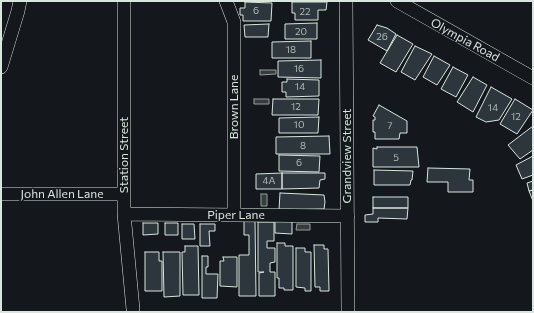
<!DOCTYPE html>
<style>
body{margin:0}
#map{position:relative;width:534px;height:313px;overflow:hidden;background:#14181c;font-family:Commissioner,sans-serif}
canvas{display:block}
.frame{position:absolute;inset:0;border:2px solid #d8e6dc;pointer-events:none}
</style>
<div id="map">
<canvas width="534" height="313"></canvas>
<div class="frame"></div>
</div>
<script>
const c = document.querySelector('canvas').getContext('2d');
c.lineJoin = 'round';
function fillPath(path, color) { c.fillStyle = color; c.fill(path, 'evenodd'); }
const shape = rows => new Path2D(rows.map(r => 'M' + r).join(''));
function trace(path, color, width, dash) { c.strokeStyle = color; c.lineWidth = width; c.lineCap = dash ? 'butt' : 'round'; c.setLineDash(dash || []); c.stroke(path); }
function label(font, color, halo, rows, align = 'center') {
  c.font = font + ' Commissioner,sans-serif'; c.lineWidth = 3; c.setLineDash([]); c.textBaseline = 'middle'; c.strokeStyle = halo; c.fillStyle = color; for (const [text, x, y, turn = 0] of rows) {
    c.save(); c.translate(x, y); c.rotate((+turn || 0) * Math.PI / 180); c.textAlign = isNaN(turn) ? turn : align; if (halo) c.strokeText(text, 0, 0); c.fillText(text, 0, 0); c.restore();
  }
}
const water = shape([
 [260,70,276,70,276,74,260,75,260,70],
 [254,99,269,99,269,104,254,104,254,99],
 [261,194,267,194,267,206,261,206,261,194],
 [297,224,310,224,310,230,296,230,297,224]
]);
fillPath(water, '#363b3e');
trace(water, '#939e99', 1);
const building = shape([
 [245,2,272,3,271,21,243,21,243,15,240,15,240,8,245,8,245,2],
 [292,2,327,2,326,10,318,10,318,20,295,20,295,13,292,13,292,2],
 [317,23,317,39,285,39,285,24,317,23],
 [269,24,268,37,245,37,244,25,269,24],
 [377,25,387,28,396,34,387,51,368,40,377,25],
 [397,35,413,44,396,72,380,63,397,35],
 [311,41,311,58,272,58,272,42,311,41],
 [415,46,432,54,415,80,401,72,415,46],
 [434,56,450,65,437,85,423,77,434,56],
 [321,60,321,78,278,77,278,61,321,60],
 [453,67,468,75,456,97,441,89,453,67],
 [473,77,487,85,473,112,457,102,473,77],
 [287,79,319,80,319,96,286,97,286,92,282,92,282,82,287,82,287,79],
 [491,87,512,99,499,120,486,122,476,117,491,87],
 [273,99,319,99,318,115,272,115,273,99],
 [515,99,533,110,517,134,500,124,515,99],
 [379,105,407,121,407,133,400,133,399,139,375,139,375,132,373,132,373,120,375,120,375,117,373,116,379,105],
 [319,117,318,133,279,133,279,118,319,117],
 [533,126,533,150,520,159,508,145,533,126],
 [329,136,330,154,276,154,276,137,329,136],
 [377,147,417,147,419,167,373,167,373,148,377,149,377,147],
 [279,155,320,156,319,172,279,171,279,155],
 [533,156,533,175,522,179,516,165,533,156],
 [428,168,470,169,469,180,473,180,473,192,448,192,448,182,427,182,428,168],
 [374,170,413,171,412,180,411,180,410,185,374,185,374,170],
 [282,173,325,173,325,179,320,180,319,188,282,189,282,173],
 [282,173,282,189,256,189,256,174,282,173],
 [533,181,533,190,529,191,527,183,533,181],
 [533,190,533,201,529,191,533,190],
 [280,193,324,195,325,202,324,209,279,210,280,193],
 [373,197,408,197,408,208,373,208,373,197],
 [373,208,408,208,407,219,378,218,378,222,365,222,365,215,373,214,373,208],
 [244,221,255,221,256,296,239,296,239,255,249,255,249,235,244,235,244,221],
 [275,221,292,221,292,234,275,233,275,221],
 [258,222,274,222,274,241,267,241,267,248,275,248,275,262,270,263,270,272,275,272,275,296,259,296,259,273,264,272,258,272,258,222],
 [143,223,158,223,158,234,143,235,143,223],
 [165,223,178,223,178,235,165,235,165,223],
 [182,224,194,224,195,239,182,239,182,224],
 [200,224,215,224,215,231,209,231,210,246,200,246,200,224],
 [277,243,285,243,285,246,293,246,293,290,284,290,284,288,279,288,279,278,277,278,277,243],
 [314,245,324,245,324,249,328,249,329,291,320,291,320,287,315,287,314,245],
 [185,246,198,246,199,295,183,295,182,252,185,252,185,246],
 [296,248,305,248,305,252,311,252,311,291,305,291,305,288,296,287,296,248],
 [145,252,159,252,159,261,162,261,162,291,145,291,145,252],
 [163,252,180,252,180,296,164,297,163,252],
 [202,256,208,256,208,267,206,267,206,274,218,274,217,298,202,298,202,256],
 [223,257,237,257,237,287,220,286,220,261,224,261,223,257]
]);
fillPath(building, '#2c363c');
trace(building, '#d8e6dc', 1);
const minor = shape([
 [124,1,124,214,133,309],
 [226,1,234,22,234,215],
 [346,1,348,312],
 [397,1,533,78],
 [1,67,18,11,20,1],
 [1,194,123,194],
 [124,214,348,216]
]);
trace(minor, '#d8e6dc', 14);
trace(minor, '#14181c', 13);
label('10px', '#adbab4', null, [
 ["6",256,11],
 ["22",305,12],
 ["20",301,32],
 ["26",382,37],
 ["18",291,50],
 ["16",299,69],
 ["14",300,87],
 ["12",296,107],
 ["14",493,108],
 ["12",516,117],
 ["10",299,125],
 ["7",390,126],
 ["8",303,146],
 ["5",396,158],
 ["6",299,163],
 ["4A",269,181]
]);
label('12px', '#d8e6dc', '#14181c', [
 ["Olympia Road",465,40,29],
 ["Brown Lane",234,107,-90],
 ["Station Street",124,155,-90],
 ["Grandview Street",347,156,-90],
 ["John Allen Lane",62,194],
 ["Piper Lane",236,215]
]);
</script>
